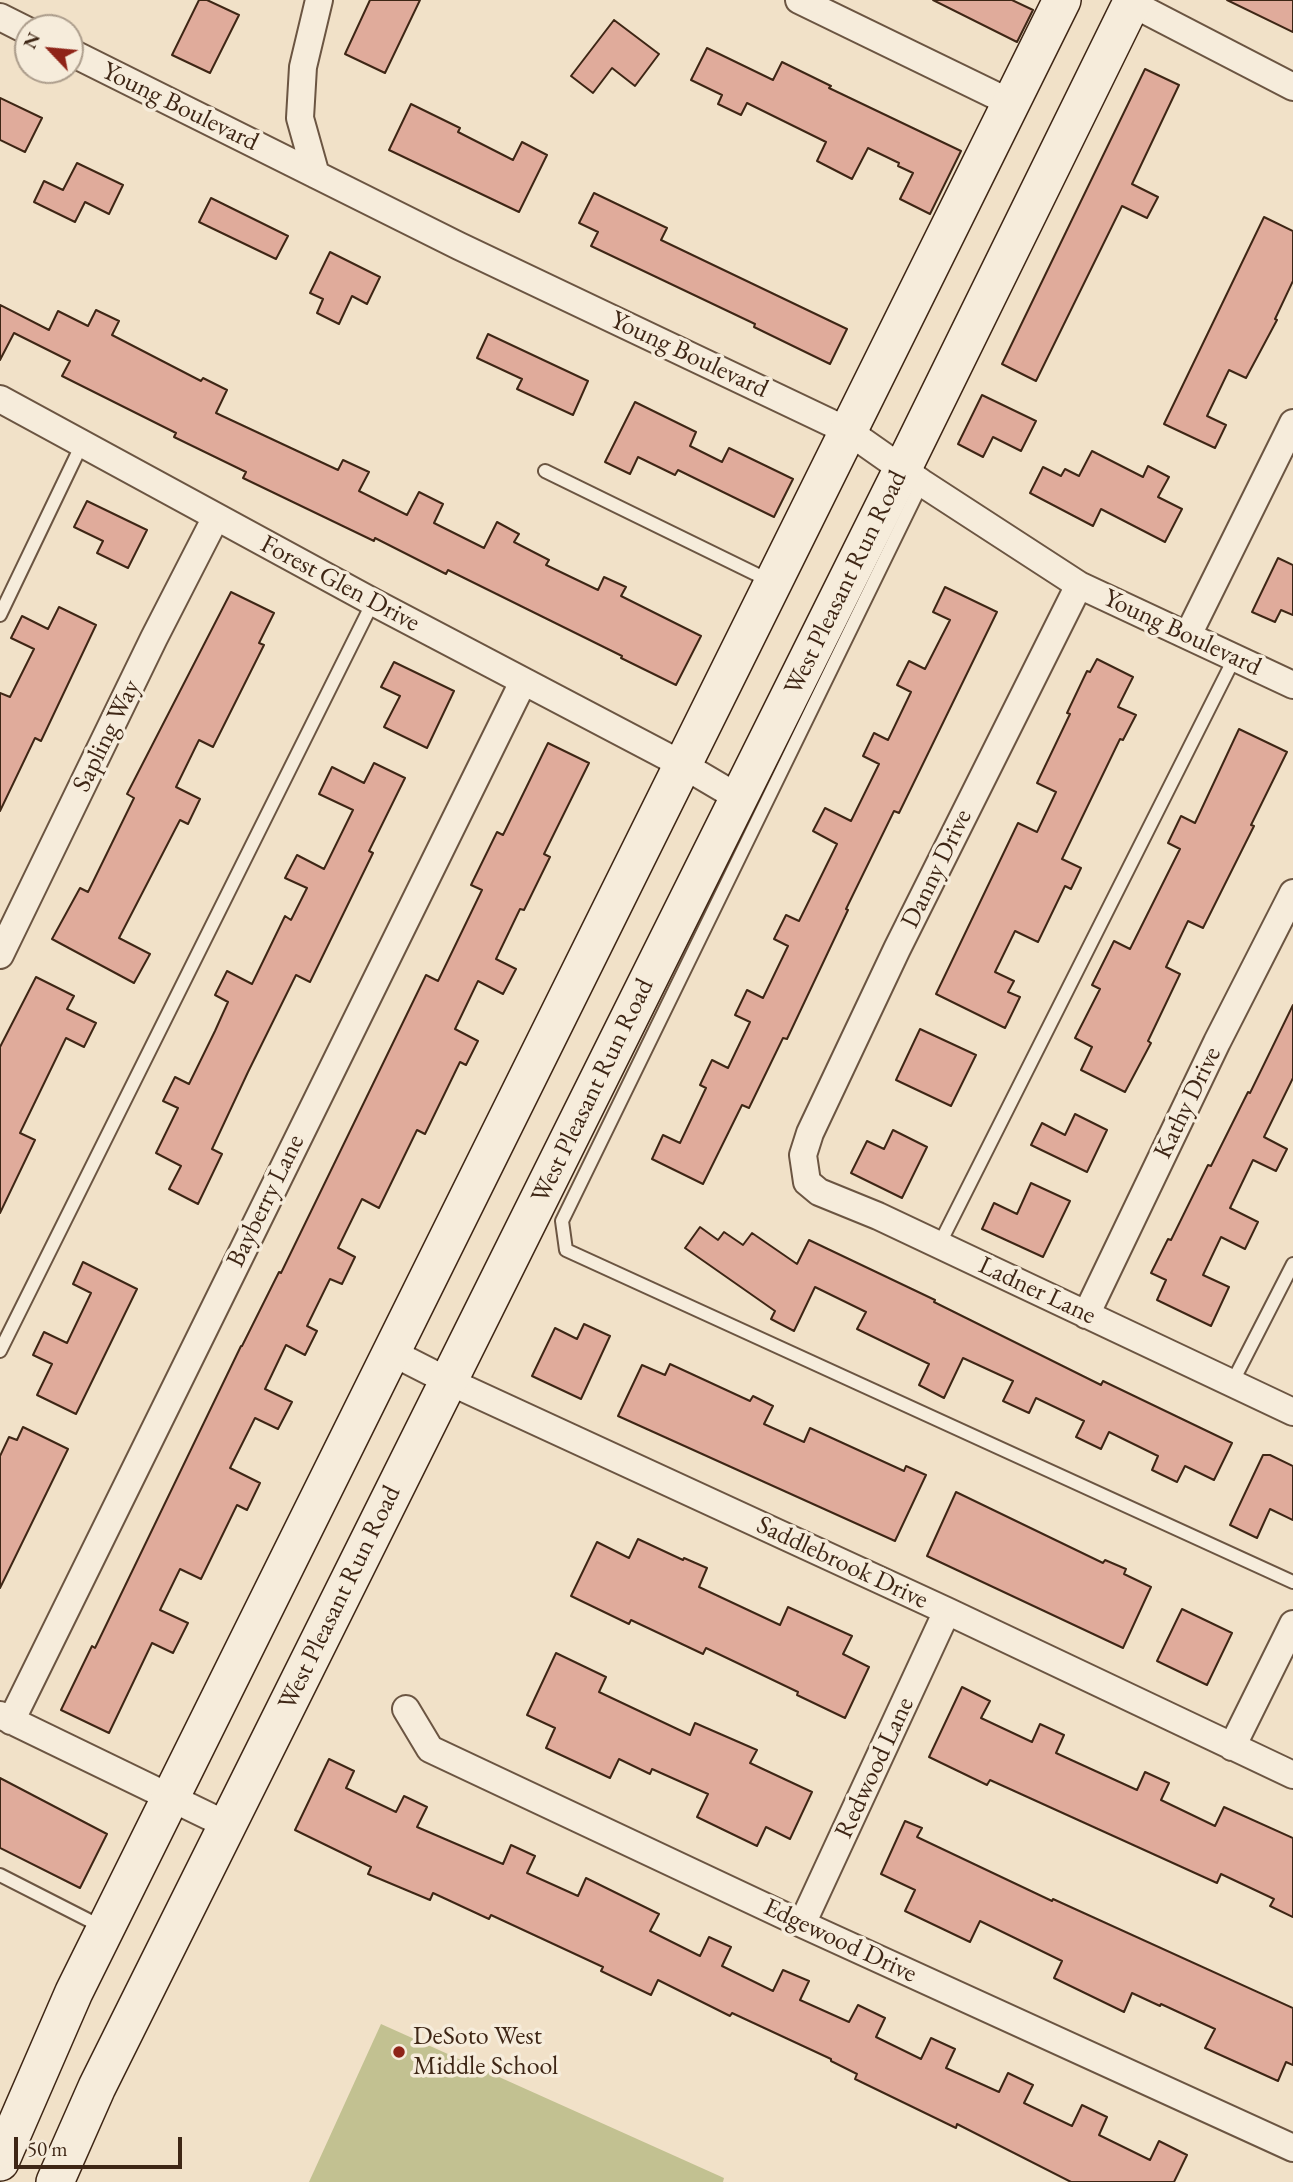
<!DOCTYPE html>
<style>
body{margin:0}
#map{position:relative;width:1293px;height:2182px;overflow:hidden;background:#f1e1c8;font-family:"EB Garamond",serif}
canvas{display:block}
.north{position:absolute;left:14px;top:14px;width:70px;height:70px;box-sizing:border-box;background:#f6ecdb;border:2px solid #ac9d8c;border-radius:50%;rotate:296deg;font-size:19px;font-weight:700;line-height:28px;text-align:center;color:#3e2615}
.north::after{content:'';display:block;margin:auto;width:24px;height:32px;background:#8f2418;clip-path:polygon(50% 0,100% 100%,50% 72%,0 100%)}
.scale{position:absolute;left:14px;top:2137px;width:168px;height:32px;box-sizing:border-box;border:4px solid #3e2615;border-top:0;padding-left:9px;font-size:21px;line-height:24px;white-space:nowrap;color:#3e2615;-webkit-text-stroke:5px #f6ecdb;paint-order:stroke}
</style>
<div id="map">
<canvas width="1293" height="2182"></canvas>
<div class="north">N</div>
<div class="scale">50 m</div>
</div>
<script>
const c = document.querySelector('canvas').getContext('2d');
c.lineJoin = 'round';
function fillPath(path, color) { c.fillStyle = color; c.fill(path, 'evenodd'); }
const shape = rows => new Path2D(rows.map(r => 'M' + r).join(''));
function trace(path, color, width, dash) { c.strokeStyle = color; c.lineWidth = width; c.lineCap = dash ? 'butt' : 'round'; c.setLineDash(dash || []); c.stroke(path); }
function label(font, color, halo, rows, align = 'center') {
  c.font = font + ' "EB Garamond",serif'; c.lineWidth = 7; c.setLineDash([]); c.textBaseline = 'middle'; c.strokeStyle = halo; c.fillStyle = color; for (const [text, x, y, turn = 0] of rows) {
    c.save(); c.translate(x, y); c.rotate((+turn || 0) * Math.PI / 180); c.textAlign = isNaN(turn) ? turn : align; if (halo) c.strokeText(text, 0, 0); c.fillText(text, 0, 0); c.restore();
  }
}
fillPath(shape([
 [381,2024,724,2178,723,2182,309,2182]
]), '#c2c191');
const building = shape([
 [199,0,207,0,239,15,210,73,172,55,199,0],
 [370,0,420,0,385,73,345,54,370,0],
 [933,0,1012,0,1033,10,1017,42,933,0],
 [1227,0,1293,0,1293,32,1227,0],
 [614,20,659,54,635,86,612,68,593,93,571,76,614,20],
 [707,48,773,80,782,62,831,86,829,88,961,151,930,214,900,199,913,173,898,166,899,163,868,148,852,179,817,161,826,142,747,103,741,115,718,104,722,95,691,80,707,48],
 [1145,69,1179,85,1132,184,1158,197,1147,218,1122,206,1036,381,1002,364,1145,69],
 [0,98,42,118,25,152,0,140,0,98],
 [411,104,460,128,458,132,513,160,522,142,547,155,519,212,389,150,411,104],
 [77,163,123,185,109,214,85,202,75,222,34,202,44,181,63,190,77,163],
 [594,193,667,228,661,240,847,329,830,364,754,327,755,324,591,246,598,232,579,223,594,193],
 [211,198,288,236,276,259,199,222,211,198],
 [1264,217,1293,231,1293,281,1275,319,1277,320,1246,378,1229,370,1207,416,1226,425,1215,448,1164,424,1264,217],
 [330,252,380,277,367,304,352,296,339,324,317,313,323,299,310,293,330,252],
 [0,305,49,330,58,311,88,326,96,310,119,321,112,335,201,381,203,378,227,390,216,413,338,470,343,460,369,472,359,491,407,515,419,492,443,504,434,523,484,548,497,522,519,534,514,542,549,560,546,565,598,590,604,577,626,587,621,596,701,636,676,685,621,658,622,656,448,570,446,574,375,538,374,541,243,478,246,472,174,437,176,433,62,376,70,361,14,333,0,360,0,305],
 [488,334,588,381,573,415,517,389,522,379,477,358,488,334],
 [982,395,1036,421,1021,451,993,437,983,457,958,444,982,395],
 [635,402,696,432,690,446,722,462,729,448,793,479,774,517,678,470,675,475,638,457,630,474,605,462,635,402],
 [1092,451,1143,477,1148,466,1169,477,1158,497,1182,509,1165,542,1101,509,1093,526,1030,493,1043,467,1061,476,1065,469,1079,476,1092,451],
 [87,501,147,530,128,568,97,553,103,541,74,527,87,501],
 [1278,558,1293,565,1293,615,1281,610,1275,622,1252,612,1278,558],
 [945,587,997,612,899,813,894,811,846,909,848,910,787,1039,783,1038,749,1108,742,1105,703,1184,652,1159,663,1135,680,1143,706,1088,700,1085,712,1060,728,1068,750,1022,735,1015,747,990,763,998,788,946,774,939,786,915,799,921,837,844,813,831,825,808,851,821,879,764,863,756,874,733,888,740,911,692,897,685,909,661,925,669,950,620,933,612,945,587],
 [231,592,274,613,259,643,264,645,213,747,199,740,176,787,200,799,188,824,180,820,119,938,150,954,134,983,52,939,80,888,88,892,134,798,127,794,231,592],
 [59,607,96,625,41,741,35,738,0,811,0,693,10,697,34,649,11,638,22,616,48,629,59,607],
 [1097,659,1133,677,1118,707,1136,715,1123,740,1120,739,1062,859,1081,868,1071,889,1065,886,1038,942,1015,931,995,972,1014,981,1008,992,1020,997,1005,1028,936,994,1018,823,1037,832,1056,792,1037,783,1070,714,1067,713,1087,671,1090,672,1097,659],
 [394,662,454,691,427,748,384,727,400,696,381,687,394,662],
 [1239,729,1287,752,1251,825,1254,826,1203,928,1188,921,1166,967,1180,974,1148,1041,1151,1043,1125,1092,1081,1070,1092,1047,1075,1038,1100,989,1092,985,1114,941,1130,949,1180,849,1168,843,1181,816,1195,823,1239,729],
 [548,743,589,763,544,854,550,857,524,910,520,909,496,959,516,969,503,994,478,981,455,1029,478,1041,466,1065,460,1062,425,1134,417,1130,379,1208,362,1199,338,1248,355,1257,342,1284,330,1279,307,1326,317,1331,305,1355,286,1345,265,1389,292,1402,278,1429,255,1418,230,1468,260,1483,247,1510,237,1505,201,1579,180,1569,160,1610,188,1623,173,1653,152,1643,109,1733,61,1710,92,1646,95,1648,241,1346,242,1346,279,1272,281,1273,426,975,438,981,482,890,471,885,497,832,503,835,548,743],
 [374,763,405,778,369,851,373,853,310,982,296,975,248,1072,212,1149,222,1154,198,1204,169,1189,181,1166,156,1153,178,1108,163,1101,175,1077,189,1084,215,1031,228,1002,215,995,227,971,252,984,285,916,291,920,307,888,285,878,297,855,324,869,353,810,319,794,332,767,364,783,374,763],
 [36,977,74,996,67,1009,96,1023,84,1047,66,1038,20,1133,35,1140,0,1213,0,1047,36,977],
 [1293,1005,1293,1078,1264,1137,1287,1149,1276,1171,1253,1160,1230,1208,1258,1222,1245,1249,1221,1237,1203,1275,1229,1287,1211,1326,1157,1300,1166,1280,1151,1273,1168,1239,1171,1240,1208,1165,1211,1166,1248,1092,1250,1093,1293,1005],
 [920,1029,976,1055,951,1106,896,1080,920,1029],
 [1075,1114,1107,1130,1087,1172,1031,1145,1042,1123,1065,1135,1075,1114],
 [893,1130,927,1147,902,1198,851,1173,867,1141,884,1149,893,1130],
 [1031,1183,1070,1201,1043,1257,982,1229,994,1203,1017,1214,1031,1183],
 [700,1227,718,1240,724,1232,743,1245,752,1233,797,1264,809,1240,935,1300,934,1302,1101,1385,1103,1381,1232,1443,1214,1480,1185,1466,1177,1482,1152,1470,1158,1456,1109,1432,1101,1449,1076,1437,1084,1421,1036,1398,1029,1413,1003,1401,1013,1381,963,1358,944,1398,919,1385,929,1364,857,1329,866,1312,815,1287,794,1331,771,1319,775,1311,685,1248,700,1227],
 [83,1262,137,1289,76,1414,37,1395,52,1364,33,1355,44,1332,67,1343,91,1293,73,1284,83,1262],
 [584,1324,610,1336,581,1399,532,1376,555,1328,577,1339,584,1324],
 [670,1364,750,1401,753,1396,773,1406,764,1424,804,1442,810,1428,904,1471,906,1466,926,1475,895,1541,618,1416,642,1365,665,1375,670,1364],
 [23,1427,68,1449,0,1588,0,1456,9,1437,17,1440,23,1427],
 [1263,1455,1270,1455,1293,1466,1293,1520,1270,1509,1257,1538,1230,1525,1263,1455],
 [956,1492,1103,1563,1105,1560,1126,1569,1124,1574,1151,1587,1123,1648,927,1556,956,1492],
 [638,1539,683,1560,684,1558,707,1568,699,1587,780,1625,788,1607,852,1636,843,1654,869,1667,845,1718,797,1695,798,1692,706,1648,703,1654,631,1620,629,1624,571,1596,597,1542,629,1558,638,1539],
 [1182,1609,1232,1633,1207,1685,1157,1661,1182,1609],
 [556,1653,606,1677,599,1692,690,1735,695,1723,757,1750,750,1763,812,1792,790,1839,766,1827,757,1846,697,1817,708,1794,652,1769,650,1774,619,1759,610,1778,546,1748,555,1728,527,1715,556,1653],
 [962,1687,990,1701,981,1718,1032,1742,1040,1724,1064,1735,1056,1753,1137,1790,1145,1772,1169,1783,1161,1800,1215,1826,1224,1807,1293,1838,1293,1917,1270,1906,1274,1899,1221,1874,1217,1883,990,1780,987,1785,929,1757,962,1687],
 [329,1759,354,1771,346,1788,396,1812,404,1796,427,1807,417,1827,503,1864,511,1845,535,1856,527,1873,578,1896,586,1878,659,1914,650,1931,700,1956,709,1937,731,1947,722,1966,773,1991,783,1970,809,1981,800,2000,849,2022,858,2005,885,2018,876,2037,921,2059,931,2038,955,2049,946,2068,999,2092,1008,2073,1033,2085,1024,2103,1072,2126,1082,2105,1107,2117,1099,2135,1150,2160,1159,2141,1187,2155,1174,2182,1071,2182,957,2124,956,2128,855,2079,857,2074,831,2061,831,2059,732,2013,730,2016,658,1980,651,1995,601,1971,603,1967,491,1915,489,1919,433,1893,430,1900,368,1874,371,1867,295,1830,329,1759],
 [0,1778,107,1834,80,1888,0,1848,0,1778],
 [905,1821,922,1828,917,1837,1052,1901,1053,1899,1293,2008,1293,2065,1286,2062,1278,2081,1205,2048,1215,2029,1161,2004,1160,2006,1132,1993,1124,2012,1054,1978,1062,1961,980,1921,970,1942,905,1911,915,1890,881,1874,905,1821]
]);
fillPath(building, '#e0ab9b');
trace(building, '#3e2615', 2);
const service = shape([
 [545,471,770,581],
 [922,483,562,1221,566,1250,1293,1582],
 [0,615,82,444],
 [939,1245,1235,657],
 [0,1351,373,602],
 [1232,1383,1293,1264],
 [0,1875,102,1927]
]);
const minor = shape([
 [799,0,1011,103],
 [1131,3,1293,87],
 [0,17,28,31],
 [70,52,459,246,848,431,922,483,1079,585,1293,685],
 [316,175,300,118,303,67,319,0],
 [0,399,373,602,683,765,739,798],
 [1079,585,897,949,810,1133,803,1155,807,1182,819,1192,878,1216,1293,1412],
 [1188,635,1293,423],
 [0,955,154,638,216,517],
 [1086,1315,1217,1042,1293,893],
 [391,1352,448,1381,947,1611,1293,1775],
 [406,1709,430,1749,802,1924,1293,2148],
 [0,1715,227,1825],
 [11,1721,523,682],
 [1232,1747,1293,1624],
 [802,1924,947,1611]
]);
const secondary = shape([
 [0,2162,74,1992,1062,0],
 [55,2182,97,2087,903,468,1133,0]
]);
trace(service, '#6b5542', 16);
trace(minor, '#6b5542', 30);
trace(secondary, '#3e2615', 40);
trace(service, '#f6ecdb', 12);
trace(minor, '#f6ecdb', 26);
trace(secondary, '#f6ecdb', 37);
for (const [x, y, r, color] of [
 [399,2052,7,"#8f2418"]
]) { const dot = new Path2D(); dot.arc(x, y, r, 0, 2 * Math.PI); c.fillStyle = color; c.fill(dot); trace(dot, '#f6ecdb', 2.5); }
label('26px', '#3e2615', '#f6ecdb', [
 ["Young Boulevard",180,107,26],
 ["Young Boulevard",689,355,25],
 ["West Pleasant Run Road",846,583,-64],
 ["Forest Glen Drive",340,584,28],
 ["Young Boulevard",1182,633,25],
 ["Sapling Way",107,736,-64],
 ["Danny Drive",937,869,-64],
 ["West Pleasant Run Road",593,1091,-64],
 ["Kathy Drive",1188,1103,-64],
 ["Bayberry Lane",266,1201,-64],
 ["Ladner Lane",1037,1291,25],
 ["Saddlebrook Drive",842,1563,25],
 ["West Pleasant Run Road",340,1598,-64],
 ["Redwood Lane",875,1768,-65],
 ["Edgewood Drive",840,1941,25]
]);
label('26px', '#3e2615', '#f6ecdb', [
 ["DeSoto West",413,2037],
 ["Middle School",413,2067]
], 'left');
</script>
